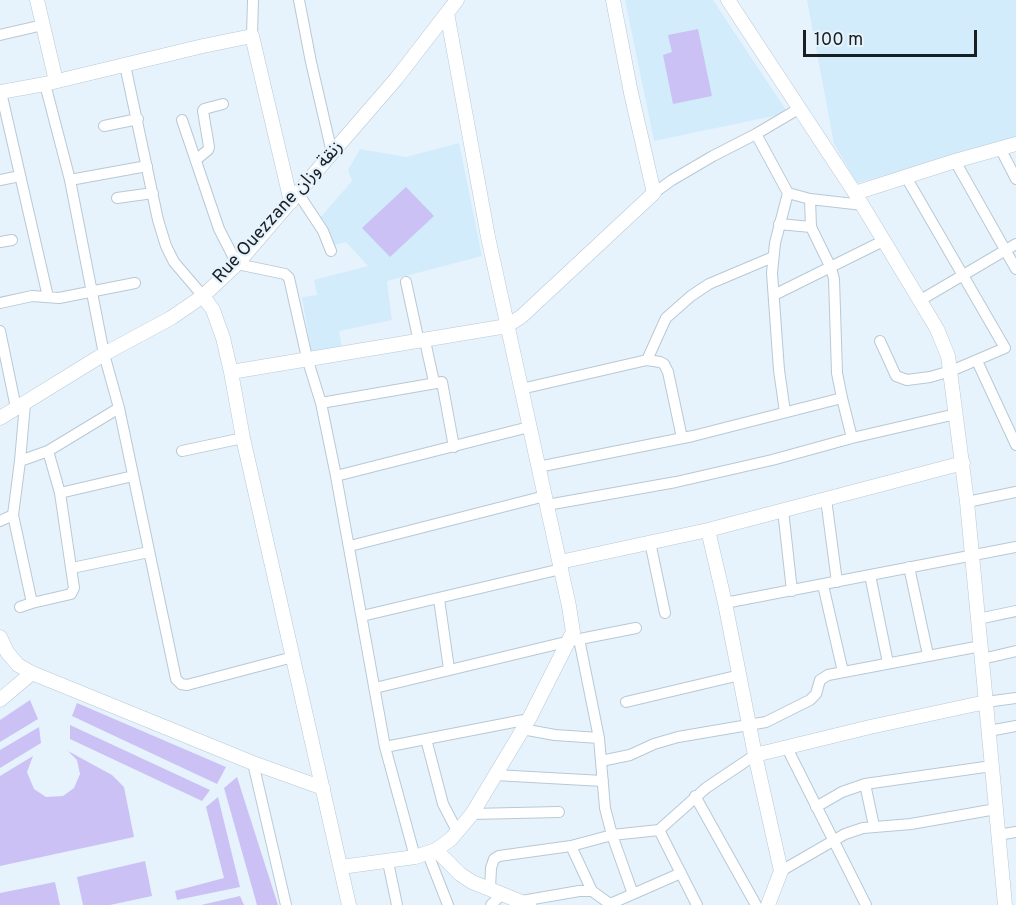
<!DOCTYPE html>
<meta charset="utf-8">
<style>
body{margin:0}
#map{position:relative;width:1016px;height:905px;overflow:hidden;background:#e6f3fd;font-family:Overpass,sans-serif}
canvas{display:block}
.scale{position:absolute;left:803px;top:30px;width:174px;height:27px;box-sizing:border-box;border:3px solid #181e22;border-top:0;padding-left:8px;font-size:18px;line-height:21px;white-space:nowrap;color:#181e22;-webkit-text-stroke:4px #e6f3fd;paint-order:stroke}
</style>
<div id="map">
<canvas width="1016" height="905"></canvas>
<div class="scale">100 m</div>
</div>
<script>
const c = document.querySelector('canvas').getContext('2d');
c.lineJoin = 'round';
function fillPath(path, color) { c.fillStyle = color; c.fill(path, 'evenodd'); }
const shape = rows => new Path2D(rows.map(r => 'M' + r).join(''));
function trace(path, color, width, dash) { c.strokeStyle = color; c.lineWidth = width; c.lineCap = dash ? 'butt' : 'round'; c.setLineDash(dash || []); c.stroke(path); }
function label(font, color, halo, rows, align = 'center') {
  c.font = font + ' Overpass,"Noto Sans Arabic",sans-serif'; c.lineWidth = 4.5; c.setLineDash([]); c.textBaseline = 'middle'; c.strokeStyle = halo; c.fillStyle = color; for (const [text, x, y, turn = 0] of rows) {
    c.save(); c.translate(x, y); c.rotate((+turn || 0) * Math.PI / 180); c.textAlign = isNaN(turn) ? turn : align; if (halo) c.strokeText(text, 0, 0); c.fillText(text, 0, 0); c.restore();
  }
}
fillPath(shape([
 [625,0,713,0,788,113,654,141],
 [807,0,1016,0,1016,142,857,183,834,144],
 [459,143,482,256,387,281,392,320,339,331,342,348,311,351,302,297,317,295,314,280,368,266,346,242,334,245,319,219,352,181,348,170,360,149,406,157]
]), '#d3ecfc');
fillPath(shape([
 [698,29,712,96,673,104,663,55,672,52,668,35],
 [406,187,434,216,390,257,362,228],
 [30,700,38,719,0,742,0,720],
 [77,703,226,767,217,784,72,716],
 [70,725,210,790,202,801,70,739],
 [39,727,41,743,0,768,0,750],
 [68,751,112,775,124,787,134,837,0,866,0,776,33,756,27,772,34,789,46,797,63,796,74,788,80,774,77,760],
 [237,777,278,905,257,905,224,788],
 [218,797,240,887,177,900,175,891,224,878,206,807],
 [145,861,152,896,110,905,83,905,77,877],
 [55,882,60,905,0,905,0,893],
 [240,896,244,905,201,905]
]), '#cbc1f5');
const minor = shape([
 [299,0,311,62,332,153],
 [0,35,43,25],
 [252,36,253,0],
 [125,65,158,220,166,246,174,262,203,296],
 [45,84,70,180,104,354,119,408,176,679,181,684,187,685,293,657],
 [1,92,48,297],
 [182,120,219,229,237,264,285,274,289,278,307,358,321,403,336,476,385,747,415,857],
 [104,126,138,119],
 [756,134,788,193],
 [1000,148,1016,179],
 [197,159,208,150,209,147,203,111,204,109,223,104],
 [955,161,1016,269],
 [0,180,20,176],
 [70,180,147,166],
 [298,193,323,231,331,251],
 [654,193,672,180,713,156,756,134,800,108],
 [117,198,153,193],
 [810,199,811,227,831,268,834,279,837,373,842,398],
 [779,224,811,227],
 [0,242,12,240],
 [406,282,419,342],
 [774,295,883,241],
 [919,301,1016,244],
 [0,303,32,296,59,298,135,283],
 [0,331,16,408],
 [425,341,434,382],
 [880,341,896,376,907,380,930,377,951,371,1005,348,906,177],
 [647,360,666,318,691,296,709,284,773,257],
 [977,361,1016,445],
 [521,389,647,360,660,362,664,364,668,372,682,438],
 [321,403,442,382,454,447],
 [25,404,20,461,48,451,119,408],
 [785,412,779,370,772,273,775,243,788,193,810,199,863,205],
 [852,438,956,414],
 [182,451,243,438],
 [538,467,693,436,842,398,852,438,772,460,676,482,547,505],
 [336,476,529,427],
 [60,493,133,476],
 [826,499,837,582],
 [967,502,1016,492],
 [783,510,792,591],
 [13,515,20,461],
 [0,521,13,515,32,603,20,607],
 [650,542,665,613],
 [350,546,545,496],
 [909,567,928,655],
 [72,568,149,552],
 [870,575,888,663],
 [823,585,843,672],
 [439,599,449,669],
 [32,603,71,594,74,588,60,493,48,451],
 [725,603,1016,547],
 [362,616,561,569],
 [978,619,1016,611],
 [982,659,1016,651],
 [375,688,570,641,636,628],
 [626,702,740,675],
 [986,702,1016,698],
 [522,729,555,735,599,738],
 [989,731,1016,726],
 [426,739,443,804,457,831],
 [786,746,866,905],
 [385,747,529,719],
 [601,761,630,755,654,744,678,737,766,722,810,700,816,694,820,680,828,675,981,646],
 [253,763,286,905],
 [495,775,603,781],
 [865,784,992,766],
 [695,796,756,905],
 [816,807,842,792,865,784,874,826],
 [472,814,559,812],
 [659,830,697,905],
 [998,835,1016,832],
 [428,854,448,905],
 [388,862,397,905],
 [781,871,845,834,863,828,911,824,996,809],
 [490,889,491,868,494,859,499,856,571,846],
 [592,891,571,846,612,835,659,830,706,788,755,755],
 [633,894,681,873],
 [522,901,579,891,592,891,610,904,633,894,612,835,605,808,599,738,579,639],
 [491,905,501,895]
]);
const tertiary = shape([
 [37,0,56,81],
 [728,0,855,193,937,329,948,356,967,502,1005,905],
 [0,92,45,84,203,46,252,36,291,202],
 [855,193,955,161,1016,144],
 [203,296,213,310,223,338,231,372,243,438,349,905],
 [231,372,507,326,522,316,654,193,631,93,613,0],
 [0,418,104,354,171,318,203,296,237,264,332,153,396,79,457,0],
 [708,530,725,603,755,755,781,871,768,905],
 [560,562,708,530,963,463],
 [0,637,7,652,18,665,32,673,253,763,323,788],
 [0,700,32,673],
 [755,755,870,727,986,702],
 [436,850,460,874,472,882,529,905],
 [341,867,415,857,436,850,451,839,472,814,529,719,573,632,569,606,488,237,447,13]
]);
trace(minor, '#b8c9d4', 12);
trace(tertiary, '#b8c9d4', 15);
trace(minor, '#fff', 10);
trace(tertiary, '#fff', 14);
label('18px', '#181e22', '#e6f3fd', [
 ["Rue Ouezzane زنقة وزان",279,213,-48]
]);
</script>
